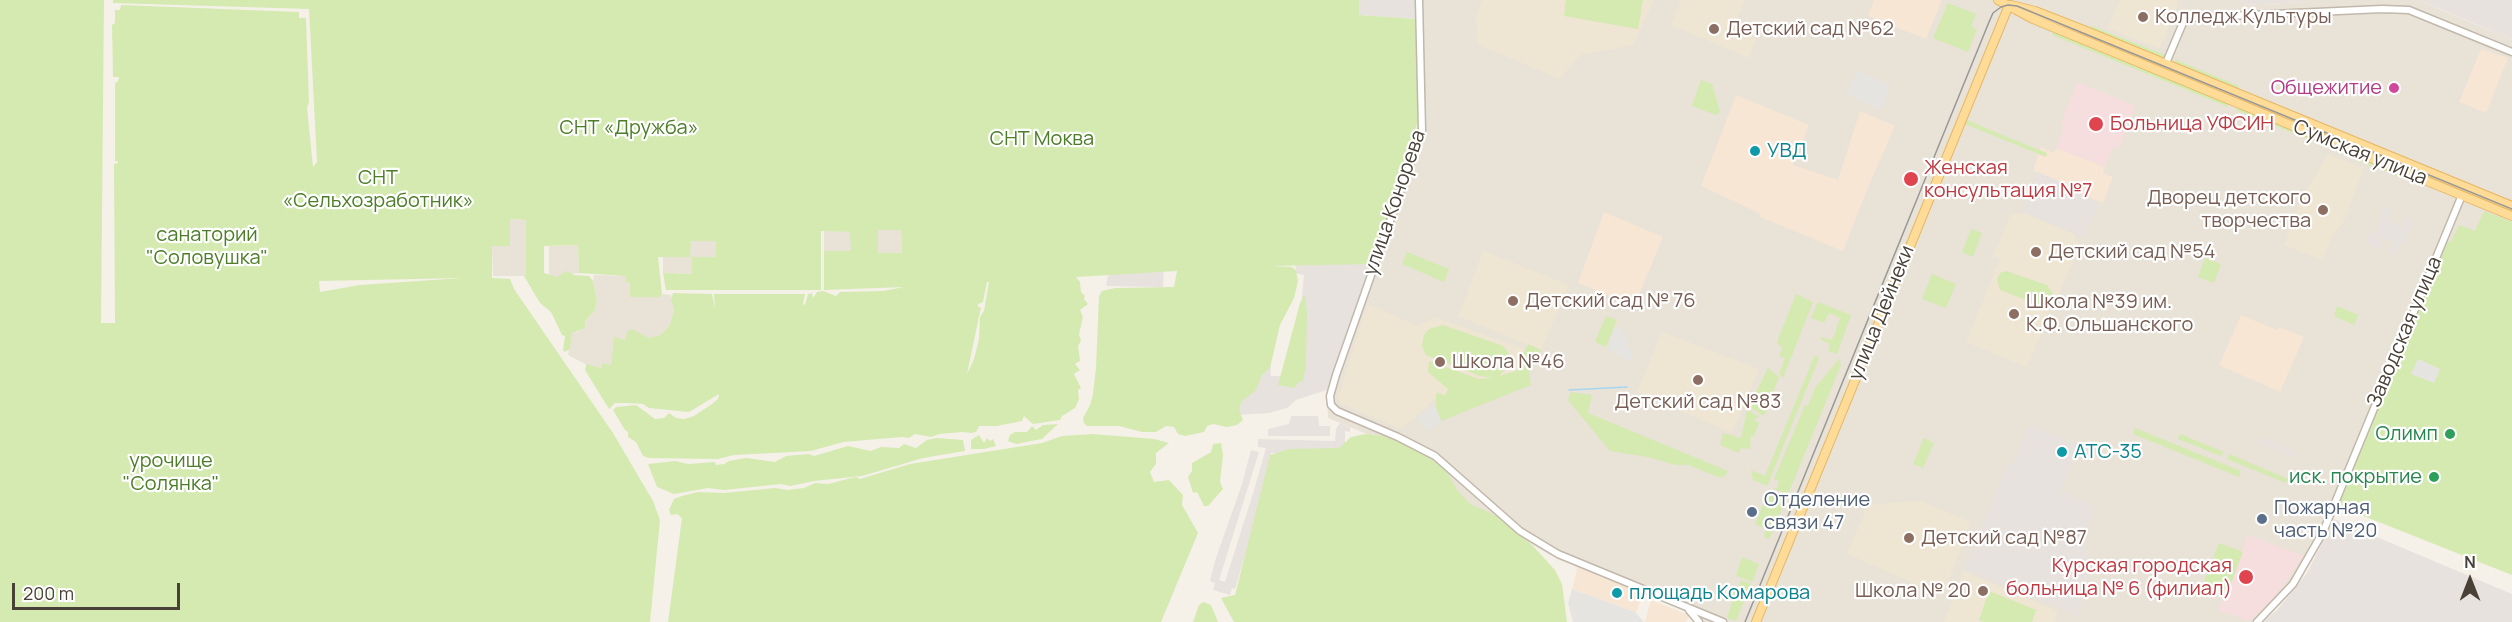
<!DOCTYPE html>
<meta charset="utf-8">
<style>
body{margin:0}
#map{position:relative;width:2512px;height:622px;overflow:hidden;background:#f5f1e9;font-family:Manrope,sans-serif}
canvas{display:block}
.north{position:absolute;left:2440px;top:550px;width:60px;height:60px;-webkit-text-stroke:4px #fff;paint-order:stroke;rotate:0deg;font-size:16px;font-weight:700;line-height:24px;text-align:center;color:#494137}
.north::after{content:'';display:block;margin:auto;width:21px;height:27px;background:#494137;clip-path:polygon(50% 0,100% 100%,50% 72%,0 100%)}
.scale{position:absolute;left:12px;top:583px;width:168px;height:27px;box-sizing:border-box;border:3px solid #494137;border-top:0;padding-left:8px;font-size:18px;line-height:21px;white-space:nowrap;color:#494137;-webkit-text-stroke:4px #fff;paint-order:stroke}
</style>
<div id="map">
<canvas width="2512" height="622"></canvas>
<div class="north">N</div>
<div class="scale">200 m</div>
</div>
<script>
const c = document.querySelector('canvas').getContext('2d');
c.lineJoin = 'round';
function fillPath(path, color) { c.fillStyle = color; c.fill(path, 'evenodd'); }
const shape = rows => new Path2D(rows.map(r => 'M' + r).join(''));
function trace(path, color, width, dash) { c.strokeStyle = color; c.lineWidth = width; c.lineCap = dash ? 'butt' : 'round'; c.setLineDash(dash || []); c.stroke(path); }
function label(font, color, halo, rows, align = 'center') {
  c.font = font + ' Manrope,sans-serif'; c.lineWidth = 4.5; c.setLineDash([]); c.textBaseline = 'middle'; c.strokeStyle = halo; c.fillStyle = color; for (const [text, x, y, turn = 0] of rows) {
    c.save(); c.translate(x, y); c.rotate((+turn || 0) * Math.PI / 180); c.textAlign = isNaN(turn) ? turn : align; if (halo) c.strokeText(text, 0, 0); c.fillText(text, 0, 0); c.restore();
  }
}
fillPath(shape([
 [1416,0,2241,0,2242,5,2305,2,2305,0,2418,0,2512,40,2512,225,2340,498,2305,571,2288,596,2261,622,1694,622,1694,618,1688,611,1550,555,1467,506,1389,443,1328,418,1327,390,1372,264,1418,124],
 [509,219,526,220,526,276,493,276,492,246,510,245],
 [878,229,901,229,902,253,878,253],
 [824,231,851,232,851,251,824,251],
 [690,241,716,241,716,258,692,274,663,273,663,256,690,257],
 [578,245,579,273,557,277,549,275,549,246],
 [594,275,626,276,630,281,630,297,660,297,662,294,671,295,674,309,670,325,660,335,649,338,639,333,613,347,611,365,602,363,601,368,591,367,568,355,572,333,579,331,595,310,597,299,593,281]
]), '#e9e2d7');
fillPath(shape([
 [1874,0,1942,0,1926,39,1868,16],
 [2481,49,2508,58,2486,113,2459,102],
 [1736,95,1809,125,1793,165,1838,180,1860,111,1895,126,1869,185,1843,251,1760,217,1761,214,1701,186],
 [2041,147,2054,153,2056,148,2105,167,2103,173,2113,177,2103,203,2076,192,2077,189,2033,170],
 [1604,212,1663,237,1634,306,1578,283],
 [2241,315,2277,330,2279,327,2304,337,2280,392,2219,365],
 [1578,566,1643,593,1637,611,1635,612,1572,589],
 [1651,600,1689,615,1686,622,1645,622]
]), '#f7e6d4');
fillPath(shape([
 [1359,0,1416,0,1416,19,1359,15],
 [2241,0,2305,0,2305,2,2241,5],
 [2418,0,2512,0,2512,40,2452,14],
 [2038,172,2077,189,2076,193,2099,202,2084,237,2024,213,2023,209],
 [2384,206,2394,210,2387,220,2404,227,2405,223,2402,221,2404,216,2414,220,2403,246,2400,245,2396,255,2386,251,2389,246,2393,247,2394,243,2381,237,2379,241,2383,243,2380,250,2365,243,2370,231,2376,233],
 [1165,239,1163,287,1106,286,1109,270],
 [1296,264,1372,264,1327,390,1296,400,1287,408,1269,413,1222,416,1270,357,1271,376,1294,376,1304,275,1295,273],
 [1291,416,1318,416,1319,426,1330,426,1330,436,1268,436,1268,429,1289,424],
 [1340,423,1350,427,1350,432,1345,431,1345,452,1321,454,1271,453,1266,484,1235,589,1232,588,1230,595,1213,590,1215,583,1210,581,1215,561,1242,484,1251,450,1259,452,1219,580,1225,582,1254,490,1266,448,1258,447,1258,439,1335,441,1336,429],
 [2030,425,2079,445,2060,491,2095,505,2093,518,2086,531,2086,554,2095,565,2080,600,2083,606,2079,616,1964,569,2009,463,2013,464],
 [2257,438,2266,441,2267,438,2273,440,2272,443,2292,449,2297,452,2294,458,2256,442],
 [2334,519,2512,594,2512,622,2263,622,2277,610,2307,573]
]), '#e7e2dd');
fillPath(shape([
 [1482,0,1650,0,1654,1,1633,45,1580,55,1560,79,1477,44,1476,16],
 [1681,0,1745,0,1735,24,1758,33,1749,58,1671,25],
 [2120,0,2177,0,2177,7,2160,49,2108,28],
 [2328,154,2364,168,2344,221,2332,237,2322,260,2284,245,2301,199],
 [2024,213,2074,234,2079,248,2027,367,1966,342,2000,259,1993,256,2011,214],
 [1483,251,1569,285,1541,350,1458,316],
 [1370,305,1418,326,1435,317,1538,354,1524,370,1435,399,1401,429,1339,403,1338,398,1366,307],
 [1662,332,1759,369,1732,433,1637,392],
 [1920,501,1971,522,1943,596,1847,554,1868,505],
 [1963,571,2058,611,2054,622,1944,622]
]), '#eee5d3');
fillPath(shape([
 [2077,82,2136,106,2120,147,2112,149,2105,167,2056,148,2064,127,2061,122],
 [2248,535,2304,556,2274,598,2249,621,2218,610]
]), '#f5dedd');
fillPath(shape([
 [0,0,104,0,101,323,115,323,114,164,118,163,118,161,115,161,115,83,118,81,119,77,113,77,112,25,115,23,115,10,120,10,121,5,299,12,299,18,306,18,309,102,307,108,313,167,317,162,309,9,113,3,113,0,1359,0,1359,15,1416,19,1418,121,1372,264,1270,266,1292,267,1296,271,1298,281,1294,298,1280,325,1270,368,1262,375,1256,390,1241,402,1239,410,1243,420,1237,425,1227,427,1213,424,1207,426,1204,432,1185,436,1178,434,1174,427,1166,426,1156,432,1142,432,1119,426,1087,426,1084,423,1083,418,1090,405,1093,394,1096,368,1099,296,1102,291,1115,288,1174,287,1177,271,1076,277,1080,282,1081,292,1085,296,1084,299,1088,304,1080,310,1083,317,1079,334,1081,341,1078,346,1080,361,1075,364,1080,370,1074,374,1081,388,1078,390,1079,399,1075,408,1062,416,1060,420,1033,424,1024,416,1022,421,997,426,979,426,976,432,971,433,962,432,939,434,931,437,915,434,909,438,902,437,843,442,811,451,734,455,718,459,649,458,643,456,636,442,628,437,628,432,625,430,613,410,616,407,636,405,655,419,664,418,669,413,676,418,684,419,694,416,712,404,718,399,719,394,689,412,649,408,643,404,628,403,615,403,609,409,585,370,586,364,601,368,602,363,611,365,614,337,625,340,627,332,632,329,649,338,660,335,670,325,674,309,671,300,673,293,712,294,715,308,714,294,805,294,803,304,805,305,808,294,812,293,813,298,817,292,823,291,836,296,840,292,883,291,904,287,824,290,824,251,851,251,850,232,821,231,821,290,666,290,663,273,692,274,692,257,716,257,716,241,691,241,690,257,658,257,662,294,660,297,630,297,630,282,626,282,626,276,579,273,578,245,544,246,544,273,557,277,567,271,574,275,589,276,593,281,597,299,595,310,585,322,585,328,572,333,570,349,565,352,563,350,565,336,562,335,551,312,540,303,524,276,526,275,526,220,510,219,510,246,492,246,492,278,510,279,514,289,613,433,653,501,660,520,650,622,0,622],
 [878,230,901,230,902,253,878,253],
 [462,278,360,285,320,292,319,281],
 [987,282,989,282,984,311,980,317,979,339,974,359,967,374,981,307,978,307,978,304,983,302],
 [1566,0,1643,0,1638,29,1564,16],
 [1948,3,1976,14,1971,26,1977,29,1968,52,1933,38],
 [2092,26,2165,55,2163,58,2091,30],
 [2054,30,2228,103,2228,107,2052,35],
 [2174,59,2239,86,2237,91,2176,66],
 [1701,80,1712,84,1720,112,1716,115,1692,106],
 [2239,105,2329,141,2327,147,2236,110],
 [1967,120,2007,137,2047,153,2046,157,1965,124],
 [2332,143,2426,182,2424,187,2330,149],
 [2484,211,2512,222,2512,575,2336,505,2444,240,2451,242,2459,225,2475,231],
 [1971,229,1982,233,1973,257,1962,252],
 [1407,252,1449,269,1444,282,1402,264],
 [2205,258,2221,264,2214,283,2198,277],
 [2006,271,2047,285,2053,294,2051,301,2042,306,2000,290,1997,279,2000,273],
 [1932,274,1956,284,1946,308,1922,299],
 [1796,294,1813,302,1783,378,1779,374,1785,358,1779,357,1782,348,1777,342],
 [1305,295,1307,312,1306,365,1303,381,1299,382,1294,388,1278,385,1300,303],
 [1818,302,1851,315,1837,354,1828,351,1830,344,1821,340,1822,337,1831,340,1834,336,1840,318,1829,313,1824,323,1811,318],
 [2337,306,2358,315,2354,325,2334,316],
 [1606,316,1617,320,1606,347,1595,342],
 [1443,325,1503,346,1509,354,1509,365,1499,376,1516,371,1528,344,1541,350,1529,373,1531,385,1441,421,1436,407,1436,396,1437,392,1445,396,1448,389,1428,372,1429,361,1479,379,1493,378,1480,376,1426,355,1422,346,1424,335,1429,329],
 [1815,355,1819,358,1767,486,1753,480,1751,470,1765,476],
 [1839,359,1841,365,1789,492,1785,493,1772,488,1777,488,1779,481,1774,479,1805,405,1808,406,1815,388],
 [1768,368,1779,377,1764,416,1749,407],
 [1571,392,1592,395,1588,413,1728,471,1724,477,1718,477,1689,465,1676,465,1647,457,1610,451,1568,400],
 [1747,410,1759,416,1754,420,1759,423,1754,436,1751,435,1750,449,1741,448,1739,453,1720,445,1723,433,1741,438],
 [1058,424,1042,439,1016,444,1008,441,1010,435,1015,432,1027,432,1032,426,1036,430,1043,425],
 [2135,428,2241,471,2239,477,2133,434],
 [1093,434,1154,439,1169,443,1156,453,1156,464,1150,472,1154,482,1169,480,1183,495,1182,505,1198,533,1161,622,668,622,682,518,677,514,671,515,669,510,674,499,682,496,698,492,724,493,775,488,788,490,804,488,815,483,828,484,855,477,860,479,910,464,1042,443,1062,436],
 [1365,434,1384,436,1408,446,1428,457,1446,470,1457,490,1470,504,1495,515,1532,545,1555,570,1562,584,1567,622,1234,622,1221,598,1235,595,1270,455,1289,449,1339,448,1351,437],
 [2180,434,2224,452,2221,456,2178,439],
 [979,435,984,443,987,438,990,441,993,439,996,446,984,449,971,449,971,440],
 [936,438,963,440,965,451,923,458,862,476,814,481,790,486,781,484,724,490,708,488,674,494,657,487,648,464,675,461,688,464,715,462,716,465,724,464,729,461,746,458,775,462,786,456,809,454,814,456,848,446,871,451,881,447,899,448,904,444,916,448,927,440],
 [1924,438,1934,443,1923,468,1913,464],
 [1221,443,1223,455,1220,482,1223,489,1208,506,1204,506,1197,492,1193,493,1188,477,1192,471,1192,463,1211,452,1213,444],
 [2229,454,2288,479,2286,483,2227,459],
 [1769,490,1787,497,1770,538,1767,539,1764,536,1766,529,1755,524],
 [2219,543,2243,552,2229,589,2215,592,2202,587],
 [1742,557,1759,564,1752,582,1736,576],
 [1741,580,1751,584,1736,621,1727,618,1733,599,1729,594,1731,590,1737,592],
 [1989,591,2036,610,2032,622,1984,622,1979,620],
 [1203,602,1211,605,1218,622,1193,622,1199,605]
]), '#d4eab1');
fillPath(shape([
 [1857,71,1891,85,1881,109,1847,95],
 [1615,327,1624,331,1622,337,1628,340,1626,347,1634,351,1630,362,1608,349],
 [2418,359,2440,369,2434,383,2411,374],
 [1434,404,1441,421,1429,431,1418,419],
 [1572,589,1635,612,1644,622,1573,622,1568,603]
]), '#e6e4e1');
trace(shape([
 [1569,390,1627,387]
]), '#a5d7f2', 1.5);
const minor = shape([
 [1419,0,1422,130,1336,375,1330,396,1331,405,1337,411,1398,437,1435,456,1520,531,1558,554,1723,622],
 [2166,63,2185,18,2382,9,2409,10,2512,52],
 [1689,610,1699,622],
 [2257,622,2293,584,2323,532,2462,195]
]);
const major = shape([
 [1998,0,2033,19,2512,216],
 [2011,5,2035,11,2086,31,2512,206],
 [1756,622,2009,5]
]);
trace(minor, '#c1b8ab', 9);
trace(major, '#e6b865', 10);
trace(minor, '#fff', 6);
trace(major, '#ffdb98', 8);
trace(shape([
 [1745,622,1989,22,1993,13,2001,7,2008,5,2017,6,2512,209]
]), '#989898', 1.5);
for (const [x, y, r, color] of [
 [2143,17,6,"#8d6e63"],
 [1714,29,6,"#8d6e63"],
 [2394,88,6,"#d1479c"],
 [2096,124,8,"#e0444e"],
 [1755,151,6,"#0f9aa8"],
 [1911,179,8,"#e0444e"],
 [2323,210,6,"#8d6e63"],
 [2036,252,6,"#8d6e63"],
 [1513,301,6,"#8d6e63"],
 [2014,314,6,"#8d6e63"],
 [1440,362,6,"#8d6e63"],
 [1698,380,6,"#8d6e63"],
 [2450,434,6,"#2e9e5b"],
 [2062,452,6,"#0f9aa8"],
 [2434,477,6,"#2e9e5b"],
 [1752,512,6,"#5c6f8a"],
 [2262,519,6,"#5c6f8a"],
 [1909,538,6,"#8d6e63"],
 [2246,577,8,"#e0444e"],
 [1983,591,6,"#8d6e63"],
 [1617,593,6,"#0f9aa8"]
]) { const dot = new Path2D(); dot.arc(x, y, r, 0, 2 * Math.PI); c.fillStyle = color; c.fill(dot); trace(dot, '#fff', 2); }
label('20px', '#785e54', '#fff', [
 ["Колледж Культуры",2155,17],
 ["Детский сад №62",1726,29],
 ["Дворец детского",2311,198,"right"],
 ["творчества",2311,221,"right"],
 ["Детский сад №54",2048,252],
 ["Детский сад № 76",1525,301],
 ["Школа №39 им.",2026,302],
 ["К.Ф. Ольшанского",2026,325],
 ["Школа №46",1452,362],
 ["Детский сад №83",1698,402,"center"],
 ["Детский сад №87",1921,538],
 ["Школа № 20",1971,591,"right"]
], 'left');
label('20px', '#b23c85', '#fff', [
 ["Общежитие",2382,88]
], 'right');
label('20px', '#be3a42', '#fff', [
 ["Больница УФСИН",2110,124],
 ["Женская",1924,168],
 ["консультация №7",1924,191],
 ["Курская городская",2232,566,"right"],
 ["больница № 6 (филиал)",2232,589,"right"]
], 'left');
label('20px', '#4d7d28', '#fff', [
 ["СНТ «Дружба»",629,128],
 ["СНТ Моква",1042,139],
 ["СНТ",378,178],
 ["«Сельхозработник»",378,201],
 ["cанаторий",207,235],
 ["\"Соловушка\"",207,258],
 ["урочище",171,461],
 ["\"Солянка\"",171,484]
]);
label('20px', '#0d838f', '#fff', [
 ["УВД",1767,151],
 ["АТС-35",2074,452],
 ["площадь Комарова",1629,593]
], 'left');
label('20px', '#494137', '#fff', [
 ["Сумская улица",2360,153,22],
 ["улица Конорева",1395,203,-71],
 ["улица Дейнеки",1882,313,-68],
 ["Заводская улица",2405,332,-67]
]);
label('20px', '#27864d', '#fff', [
 ["Олимп",2438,434],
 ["иск. покрытие",2422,477]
], 'right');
label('20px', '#4e5e75', '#fff', [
 ["Отделение",1764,500],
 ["связи 47",1764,523],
 ["Пожарная",2274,508],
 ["часть №20",2274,531]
], 'left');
</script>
